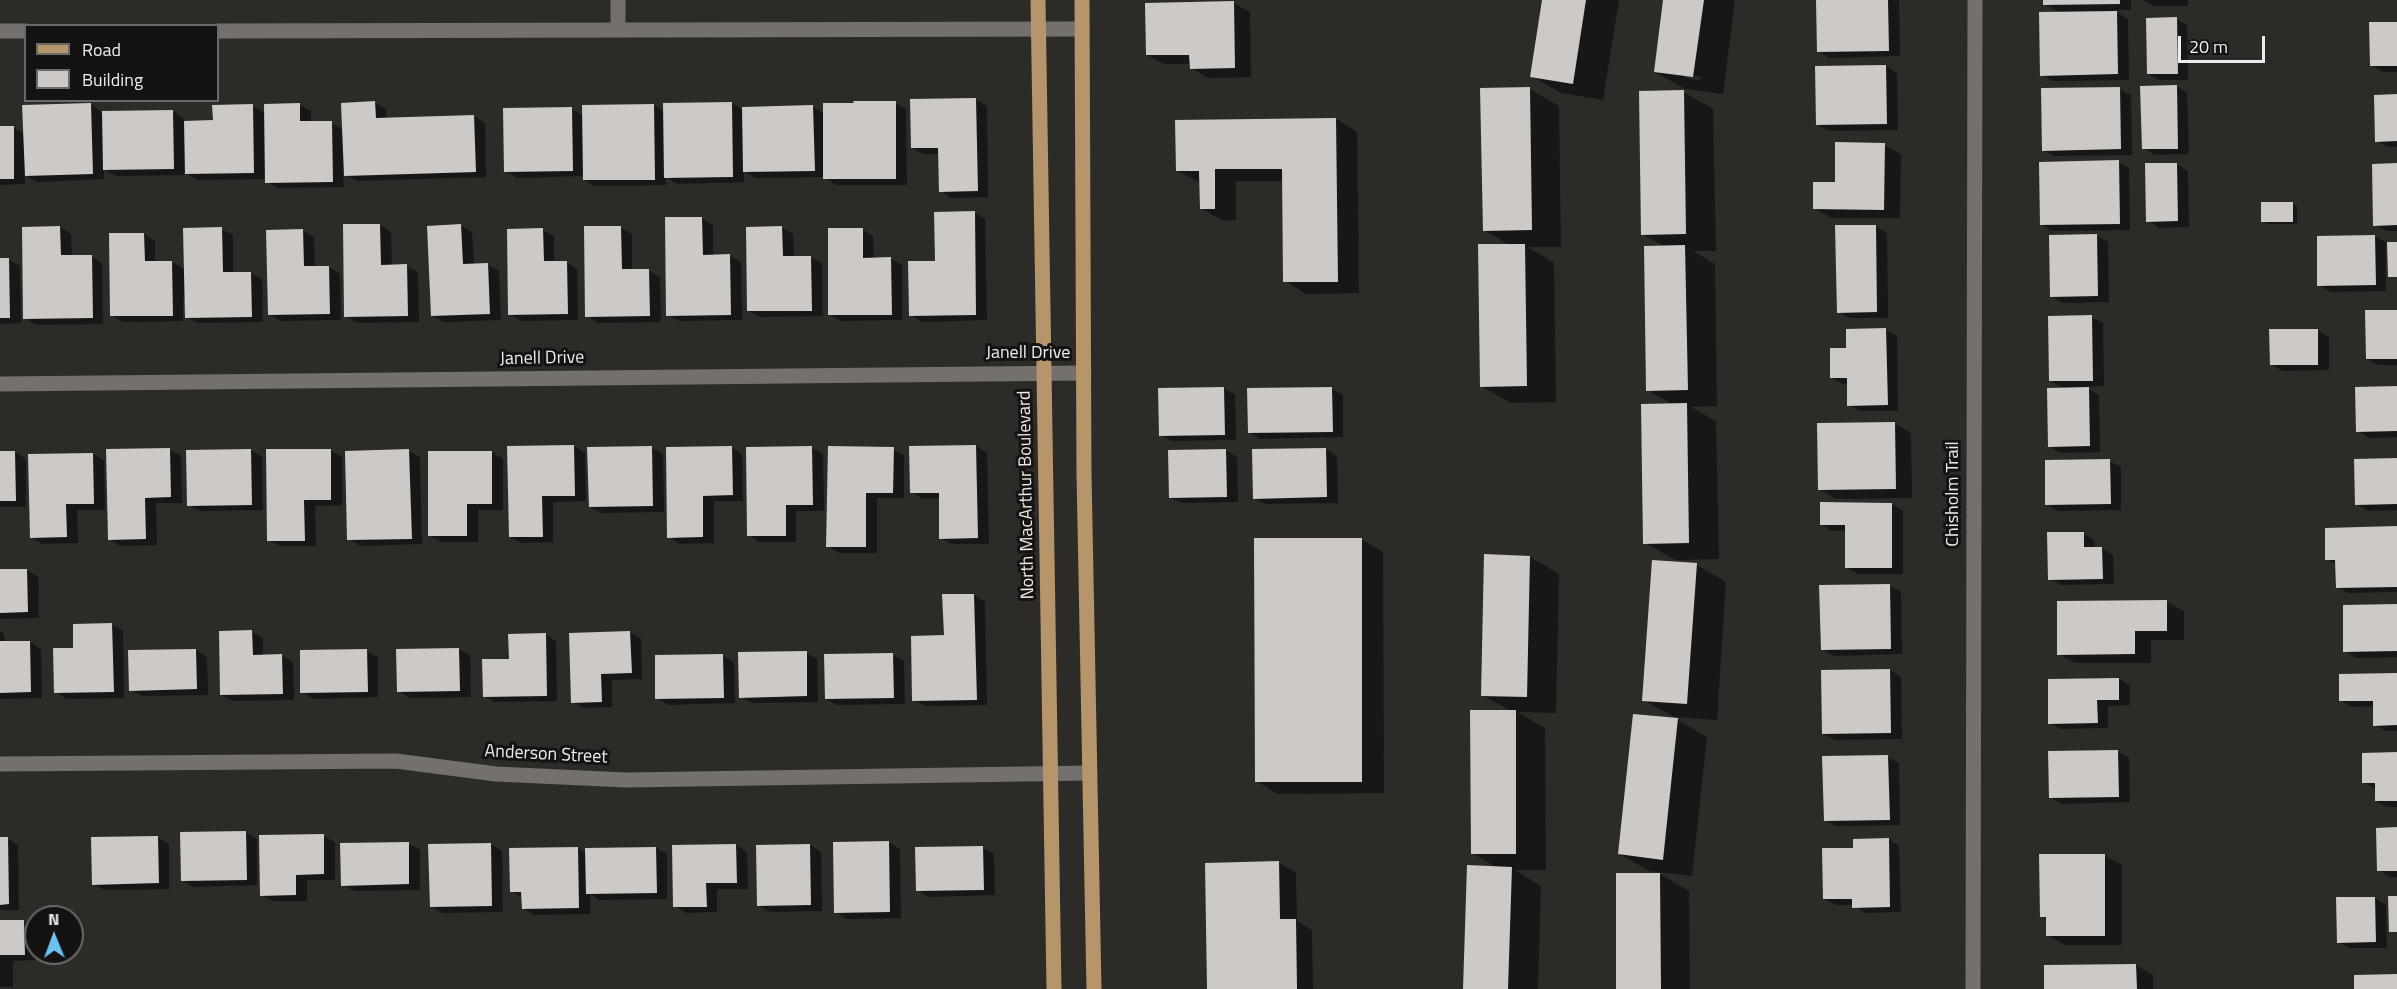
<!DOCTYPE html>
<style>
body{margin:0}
#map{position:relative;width:2397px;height:989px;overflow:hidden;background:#2d2b28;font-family:"Titillium Web",sans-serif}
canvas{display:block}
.legend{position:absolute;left:24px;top:24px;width:195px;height:78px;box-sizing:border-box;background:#141312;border:2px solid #6b6a68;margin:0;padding:8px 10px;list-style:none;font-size:18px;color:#eeecea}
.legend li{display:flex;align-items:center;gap:12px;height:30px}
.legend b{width:30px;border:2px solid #6b6a68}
.north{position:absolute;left:24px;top:905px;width:60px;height:60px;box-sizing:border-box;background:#141312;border:2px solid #6b6a68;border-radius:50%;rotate:359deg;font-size:16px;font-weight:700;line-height:24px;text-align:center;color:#eeecea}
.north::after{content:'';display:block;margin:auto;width:21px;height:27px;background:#6bc3f2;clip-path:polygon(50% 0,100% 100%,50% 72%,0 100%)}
.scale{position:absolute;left:2178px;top:36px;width:87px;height:27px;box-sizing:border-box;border:3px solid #eeecea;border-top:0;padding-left:8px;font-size:18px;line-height:21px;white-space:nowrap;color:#eeecea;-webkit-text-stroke:4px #141312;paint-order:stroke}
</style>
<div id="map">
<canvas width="2397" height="989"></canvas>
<ul class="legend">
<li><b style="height:8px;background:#b6956a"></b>Road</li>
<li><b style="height:16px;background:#ccc9c6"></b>Building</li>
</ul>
<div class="north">N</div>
<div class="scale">20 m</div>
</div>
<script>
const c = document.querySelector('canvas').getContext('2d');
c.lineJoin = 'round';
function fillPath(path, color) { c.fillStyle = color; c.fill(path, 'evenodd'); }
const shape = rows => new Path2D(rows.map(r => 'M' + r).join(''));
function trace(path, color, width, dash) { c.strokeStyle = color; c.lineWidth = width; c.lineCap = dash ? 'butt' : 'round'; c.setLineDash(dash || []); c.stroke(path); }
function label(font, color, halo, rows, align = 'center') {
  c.font = font + ' "Titillium Web",sans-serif'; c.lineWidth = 6; c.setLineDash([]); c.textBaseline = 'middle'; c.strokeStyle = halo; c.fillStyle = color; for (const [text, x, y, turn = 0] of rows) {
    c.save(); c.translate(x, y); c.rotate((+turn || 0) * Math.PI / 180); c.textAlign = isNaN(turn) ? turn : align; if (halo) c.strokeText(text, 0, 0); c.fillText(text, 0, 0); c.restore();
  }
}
fillPath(shape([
 [1543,0,1619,0,1603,100,1561,93,1531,76],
 [1665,0,1735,0,1723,94,1685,89,1655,72],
 [1685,75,1701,77,1700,80,1685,78],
 [1817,0,1899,0,1900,56,1829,58,1818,51],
 [2045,0,2131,0,2131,10,2113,10,2128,19,2129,80,2053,81,2042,75,2060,13,2045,4],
 [2143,0,2188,0,2188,6,2154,6],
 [1233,3,1250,12,1251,77,1208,78,1191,68,1191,64,1164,64,1147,55],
 [2176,19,2187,25,2188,80,2160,80,2148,74],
 [2397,23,2397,72,2382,72,2371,65],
 [1886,66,1897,73,1898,130,1829,131,1817,124],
 [2176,86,2187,93,2189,154,2155,155,2144,148],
 [1529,89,1559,106,1561,247,1528,247,1554,263,1556,402,1511,403,1481,386,1511,246,1484,230],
 [2119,89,2131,95,2132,155,2054,156,2043,150],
 [1683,92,1713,109,1716,251,1693,251,1715,264,1717,406,1691,407,1716,421,1719,559,1675,560,1645,543,1673,405,1648,390,1665,247,1643,234],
 [2397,96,2397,147,2388,147,2377,141],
 [976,100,987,106,988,197,952,198,941,191,940,154,924,154,912,148],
 [375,103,386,109,387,119,474,116,485,123,486,177,357,181,343,174,344,187,278,188,266,182,266,179,198,180,184,172,184,175,116,176,104,169,104,179,37,182,25,175,25,184,0,185,0,128,13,128,25,134,91,104,102,113,172,111,183,118,184,122,214,122,252,106,265,113,300,105,311,111,311,123,331,123,344,130],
 [731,103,743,110,813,107,824,113,895,103,906,109,907,185,836,185,824,177,756,178,744,171,744,182,677,184,666,177,666,185,595,186,584,180,584,176,517,178,506,171,571,109,584,116,654,105,664,112],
 [1336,119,1357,132,1359,293,1306,294,1285,281,1283,181,1236,181,1236,220,1223,221,1201,208,1201,183,1177,171],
 [1884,145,1901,154,1900,218,1831,218,1814,208,1836,183],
 [2118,162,2129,168,2130,230,2052,231,2041,224],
 [2177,164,2188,171,2189,227,2159,228,2148,221],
 [2397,165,2397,231,2386,231,2375,225],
 [2292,203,2297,206,2297,224,2268,224,2262,221],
 [974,212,985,219,987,320,922,322,911,315,936,262],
 [701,218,713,225,713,256,730,256,741,262,742,320,679,321,668,315],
 [380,225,391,232,392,266,407,266,418,272,419,322,357,323,346,316],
 [461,226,472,232,474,265,488,265,499,271,501,320,444,322,433,316,428,228],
 [1875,226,1887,233,1888,318,1850,318,1838,312],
 [60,227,71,234,72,257,91,256,102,263,103,324,36,325,25,318],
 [620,227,632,234,632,271,649,271,660,277,661,322,598,323,587,316],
 [782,228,793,234,794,257,811,257,822,264,823,316,760,317,748,311],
 [221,229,233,235,233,273,251,273,262,280,263,322,198,323,186,317,186,298,183,298,183,321,123,322,111,315,144,234,155,241,155,263,172,262,186,270],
 [862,229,873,236,874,259,891,259,902,265,902,320,840,321,829,314],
 [543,230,554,236,554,262,566,262,577,269,578,320,521,321,510,314],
 [303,231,314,237,315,268,329,267,340,274,341,320,280,321,269,314],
 [2097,236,2108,242,2109,302,2062,303,2051,296],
 [2374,236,2386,242,2386,291,2330,292,2319,285],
 [0,260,9,260,20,266,21,323,0,324],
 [2397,311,2397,365,2378,365,2367,359],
 [2091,317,2103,323,2104,386,2085,387,2099,395,2100,452,2060,453,2049,446,2065,389,2051,381],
 [1886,330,1897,336,1898,411,1860,411,1849,405,1848,384,1843,384,1832,378,1848,349],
 [2317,330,2329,337,2329,370,2282,371,2271,364],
 [1224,388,1235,395,1236,440,1172,441,1160,435],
 [1331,388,1343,395,1343,437,1260,439,1249,432],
 [2397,388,2397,437,2369,438,2358,431],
 [1894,423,1911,433,1912,498,1836,499,1819,489],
 [574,446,585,453,586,501,553,502,553,542,521,543,510,537],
 [976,446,987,453,989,544,952,544,941,538,940,498,923,499,912,492],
 [731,447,742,454,743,501,714,501,714,543,680,544,669,537],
 [652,448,663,454,664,512,601,513,590,507],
 [812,448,823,454,824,511,796,511,796,542,760,542,749,535],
 [893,449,904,455,904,498,877,498,877,553,839,553,828,546],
 [1326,449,1337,456,1338,503,1265,504,1254,498],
 [170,450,181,456,182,503,156,503,157,545,120,546,109,539],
 [251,450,262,457,263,510,200,511,189,505],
 [1226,450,1237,457,1238,502,1182,503,1170,497],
 [268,451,331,451,342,457,342,505,315,506,316,546,280,546,269,540],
 [409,451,420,457,422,544,360,546,349,539],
 [15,452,26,459,26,507,0,507,0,453],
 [492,452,503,459,503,510,478,510,478,542,441,542,430,536],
 [93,454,104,461,105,510,77,510,78,543,42,544,31,537],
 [2397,460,2397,510,2368,511,2357,504],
 [2109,461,2121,467,2121,510,2058,511,2047,504],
 [1892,504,1903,511,1903,574,1858,574,1846,567,1847,531,1832,531,1821,524],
 [2397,528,2397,592,2348,593,2337,587,2337,565,2327,559],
 [2083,533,2094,540,2095,548,2102,548,2113,555,2114,584,2061,585,2050,579],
 [1361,539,1383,552,1384,793,1278,794,1256,781],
 [1530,557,1559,574,1556,713,1517,712,1545,728,1546,870,1515,870,1541,886,1538,989,1465,989,1498,868,1472,853,1511,711,1482,695],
 [1697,565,1726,582,1717,720,1674,717,1644,700],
 [27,570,38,577,39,618,0,619,0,571],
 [1890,586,1901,592,1902,654,1833,656,1822,649],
 [974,595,985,602,987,705,925,706,914,700,945,637],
 [2167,602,2184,611,2184,640,2151,640,2151,663,2075,663,2058,654],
 [2397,605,2397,657,2356,658,2345,651],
 [112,625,123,631,124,698,67,699,56,692,75,649],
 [0,631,4,634,5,643,30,642,41,649,42,698,0,699],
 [252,632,263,638,263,656,282,656,293,662,294,700,233,701,222,695],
 [630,632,641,639,642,679,612,680,612,707,584,708,573,702],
 [545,634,556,641,557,701,495,702,484,696,510,660],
 [459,649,470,656,471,697,410,698,399,691],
 [196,650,207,657,208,695,142,696,131,690],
 [366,651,378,657,378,697,313,699,302,692],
 [806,653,817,659,818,702,752,703,740,697],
 [893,655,904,661,905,704,837,705,826,699],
 [723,656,734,662,735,703,668,705,657,698],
 [1890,670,1901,677,1902,739,1835,740,1824,734],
 [2397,674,2397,731,2386,731,2375,725,2375,706,2352,707,2340,700],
 [2119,679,2130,686,2130,705,2108,706,2108,728,2061,729,2050,723],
 [1678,720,1707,737,1692,876,1649,871,1620,854],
 [2118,752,2129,758,2130,802,2061,804,2050,797],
 [2397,754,2397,807,2387,807,2376,801,2376,789,2363,782],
 [1888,757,1899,763,1900,825,1836,826,1825,820],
 [2397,829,2397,877,2390,877,2379,870],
 [246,833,257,839,257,885,193,887,182,880],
 [323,836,335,842,335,880,307,880,307,901,273,901,262,895],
 [7,838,18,845,19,910,0,910,0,839],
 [158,838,169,844,169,889,104,890,93,884],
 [1888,839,1899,846,1901,912,1865,913,1854,905,1836,905,1824,899,1854,849],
 [889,842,900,849,901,918,847,919,836,912],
 [408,843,420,850,420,890,354,891,343,885],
 [491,844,502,851,503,912,442,913,431,906],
 [736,845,747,852,748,889,717,889,717,912,686,913,675,906],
 [810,845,821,852,822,911,770,912,758,905],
 [578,848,587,854,656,848,667,854,667,899,599,900,590,894,590,914,534,915,523,908,523,898,511,891],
 [983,848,994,854,995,895,929,897,918,890],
 [2105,856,2122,865,2122,945,2064,945,2048,935,2048,920,2041,916],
 [1279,863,1296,873,1297,921,1312,930,1313,989,1209,989],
 [1660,874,1689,891,1690,989,1618,989],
 [2375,898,2386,905,2387,948,2349,948,2338,942],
 [24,921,35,928,35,960,13,961,13,987,0,987,0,922],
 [2136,965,2153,975,2153,989,2046,989]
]), '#0007');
fillPath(shape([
 [1542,0,1586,0,1573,84,1530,77],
 [1663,0,1704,0,1693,77,1654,72],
 [1816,0,1888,0,1889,51,1817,52],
 [2043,0,2120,0,2120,4,2043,5],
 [1234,1,1235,68,1190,69,1189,55,1146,55,1145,3],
 [2117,11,2118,74,2040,76,2039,12],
 [2177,17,2178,74,2147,74,2146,18],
 [2369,22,2397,22,2397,66,2370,66],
 [1886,65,1887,124,1816,125,1815,66],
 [2177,85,2178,149,2142,149,2140,86],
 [1530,87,1532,230,1483,231,1480,88],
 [2120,87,2121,149,2042,151,2041,88],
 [1684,90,1686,234,1641,235,1639,91],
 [2397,94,2397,141,2375,142,2374,95],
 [976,98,978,191,939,192,938,148,911,148,910,99],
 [375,101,376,118,474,115,476,172,344,176,341,103],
 [853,101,896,101,896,179,823,179,823,103,854,103],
 [732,102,733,177,664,178,663,103],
 [91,103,93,174,25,176,22,105],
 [300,103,300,121,332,121,333,182,265,183,264,104],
 [253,104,254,173,185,174,184,121,213,120,212,105],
 [654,104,655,180,583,180,582,105],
 [813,105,815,171,743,172,742,107],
 [572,107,573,171,504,172,503,108],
 [173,110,174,169,103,170,102,111],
 [1336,118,1338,282,1283,282,1282,169,1215,169,1215,209,1200,209,1199,171,1176,171,1175,120],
 [0,126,14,126,14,179,0,179],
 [1835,142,1885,143,1884,210,1813,209,1813,182,1835,182],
 [2119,160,2120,224,2040,225,2039,162],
 [2145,163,2177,163,2178,221,2146,222],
 [2397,163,2397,225,2373,226,2372,164],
 [2261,202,2293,202,2293,222,2261,222],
 [975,211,976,315,909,316,908,261,935,261,934,212],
 [665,217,702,217,703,255,730,254,731,315,666,316],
 [343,224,380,224,381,265,407,264,408,316,344,317],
 [461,224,463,264,488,263,490,314,431,316,427,226],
 [1835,225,1876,225,1877,312,1837,313],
 [60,226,61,255,92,255,93,318,23,319,22,227],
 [584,226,621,226,622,269,649,269,650,316,585,317],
 [782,226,783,256,811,256,812,311,747,311,746,227],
 [222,227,223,272,251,272,252,317,185,318,183,228],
 [543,228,544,261,567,261,568,314,508,315,507,229],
 [828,228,863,228,863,258,891,257,892,315,828,315],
 [303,229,304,266,329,266,330,314,268,315,266,230],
 [109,233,144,233,145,261,172,261,173,316,110,316],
 [2097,234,2098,296,2050,297,2049,235],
 [2375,235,2376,285,2317,286,2317,236],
 [2387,242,2397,242,2397,277,2388,277],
 [1478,244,1525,244,1527,386,1480,387],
 [1685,245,1688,390,1646,391,1644,246],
 [0,258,9,258,10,318,0,318],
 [2365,310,2397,310,2397,359,2366,359],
 [2092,315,2093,381,2049,381,2048,316],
 [1886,328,1888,405,1847,406,1847,378,1830,378,1830,348,1846,348,1846,329],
 [2269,329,2318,329,2318,365,2270,365],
 [2397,386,2397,431,2356,432,2355,387],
 [1224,387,1225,435,1159,436,1158,388],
 [1332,387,1333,432,1248,433,1247,388],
 [2089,387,2090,446,2048,447,2047,388],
 [1687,403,1689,543,1643,544,1641,404],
 [1895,422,1896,489,1818,490,1817,423],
 [574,445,575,496,542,496,543,537,509,537,507,446],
 [976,445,978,538,939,539,939,493,910,493,909,446],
 [652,446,653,506,589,507,587,447],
 [732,446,733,495,703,496,703,537,667,538,666,447],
 [812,446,813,505,786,505,786,536,747,536,746,447],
 [828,446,894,447,893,493,866,493,866,547,826,547],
 [170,448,171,497,145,498,146,539,108,540,106,449],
 [1326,448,1327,497,1253,499,1252,449],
 [251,449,252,505,187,506,186,450],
 [266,449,331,449,331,500,304,500,305,541,267,541],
 [409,449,412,539,347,540,345,451],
 [1226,449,1227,497,1169,498,1168,450],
 [0,451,15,451,16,501,0,501],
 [428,451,492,451,492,504,467,504,467,536,428,536],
 [93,453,94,504,66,504,67,537,30,538,28,454],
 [2397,458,2397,504,2355,505,2354,459],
 [2110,459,2111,504,2045,505,2045,460],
 [1820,502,1892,503,1892,568,1845,568,1845,525,1820,525],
 [2397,526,2397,587,2336,588,2335,560,2325,560,2325,528],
 [2047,532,2084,532,2084,547,2102,547,2103,579,2048,580],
 [1254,538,1362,538,1362,782,1255,782],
 [1484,554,1530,556,1527,697,1481,696],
 [1652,560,1697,563,1687,704,1642,701],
 [0,569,27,569,28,612,0,613],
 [1890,584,1891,649,1821,650,1819,585],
 [942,594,974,594,977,700,912,701,911,636,944,635],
 [2167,600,2167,631,2135,631,2135,654,2057,655,2057,601],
 [2397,604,2397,651,2343,652,2343,605],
 [112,623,114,692,54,693,53,648,73,648,73,624],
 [252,630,253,655,282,654,283,694,220,695,219,631],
 [630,631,632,673,601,674,602,702,571,703,569,633],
 [546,633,547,696,483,697,482,659,509,659,508,634],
 [0,641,30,641,31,692,0,693],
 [459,648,460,691,397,692,396,649],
 [196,649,197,689,129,691,128,650],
 [367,649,368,692,300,693,300,650],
 [807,651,807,696,739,698,738,652],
 [893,653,894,698,825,699,824,654],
 [723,654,724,698,655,699,655,655],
 [1890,669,1891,733,1822,734,1821,670],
 [2397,673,2397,725,2373,726,2373,701,2339,701,2339,674],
 [2119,678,2119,700,2097,700,2098,723,2048,724,2048,679],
 [1470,710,1516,710,1516,854,1471,854],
 [1633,714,1678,718,1663,860,1618,854],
 [2118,750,2119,797,2049,798,2048,751],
 [2397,752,2397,801,2375,801,2375,783,2362,783,2362,753],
 [1888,755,1890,820,1824,821,1822,756],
 [2397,827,2397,871,2377,871,2376,828],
 [246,831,247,880,181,881,180,832],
 [324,834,324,874,296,875,296,895,260,896,259,835],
 [158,836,159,883,92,885,91,837],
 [0,837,8,837,9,904,0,905],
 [1889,838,1890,907,1852,908,1852,899,1823,899,1822,848,1853,848,1853,839],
 [889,841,890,912,834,913,833,842],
 [409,842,409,884,341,886,340,843],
 [491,843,492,906,430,907,428,844],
 [736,844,737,883,706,883,707,907,673,907,672,845],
 [810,844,811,905,757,906,756,845],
 [983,846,984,890,916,891,915,847],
 [578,847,579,908,522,909,521,892,510,892,509,848],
 [656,847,657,893,586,894,585,848],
 [2039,854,2105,854,2105,936,2046,936,2046,917,2040,917],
 [1279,861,1280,919,1296,919,1297,989,1207,989,1205,863],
 [1467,865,1512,867,1508,989,1463,989],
 [1616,873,1660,873,1661,989,1616,989],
 [2388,896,2397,896,2397,932,2389,932],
 [2336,897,2375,897,2376,942,2337,943],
 [0,920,24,920,25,955,0,955],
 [2136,964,2137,989,2044,989,2044,965],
 [2397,974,2397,989,2354,989,2354,975]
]), '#ccc9c6');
trace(shape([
 [618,0,618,30],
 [0,31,26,31],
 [218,31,1082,29],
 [0,384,1084,373],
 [0,764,396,761,496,774,626,780,1090,773],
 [1973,989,1975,0]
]), '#73706d', 15);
trace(shape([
 [1038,0,1054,989],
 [1082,0,1084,473,1094,989]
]), '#b6956a', 15);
label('18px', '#eeecea', '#141312', [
 ["Janell Drive",1028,354],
 ["Janell Drive",542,359,-1],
 ["Chisholm Trail",1954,494,-90],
 ["North MacArthur Boulevard",1027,495,-91],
 ["Anderson Street",546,755,3]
]);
</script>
